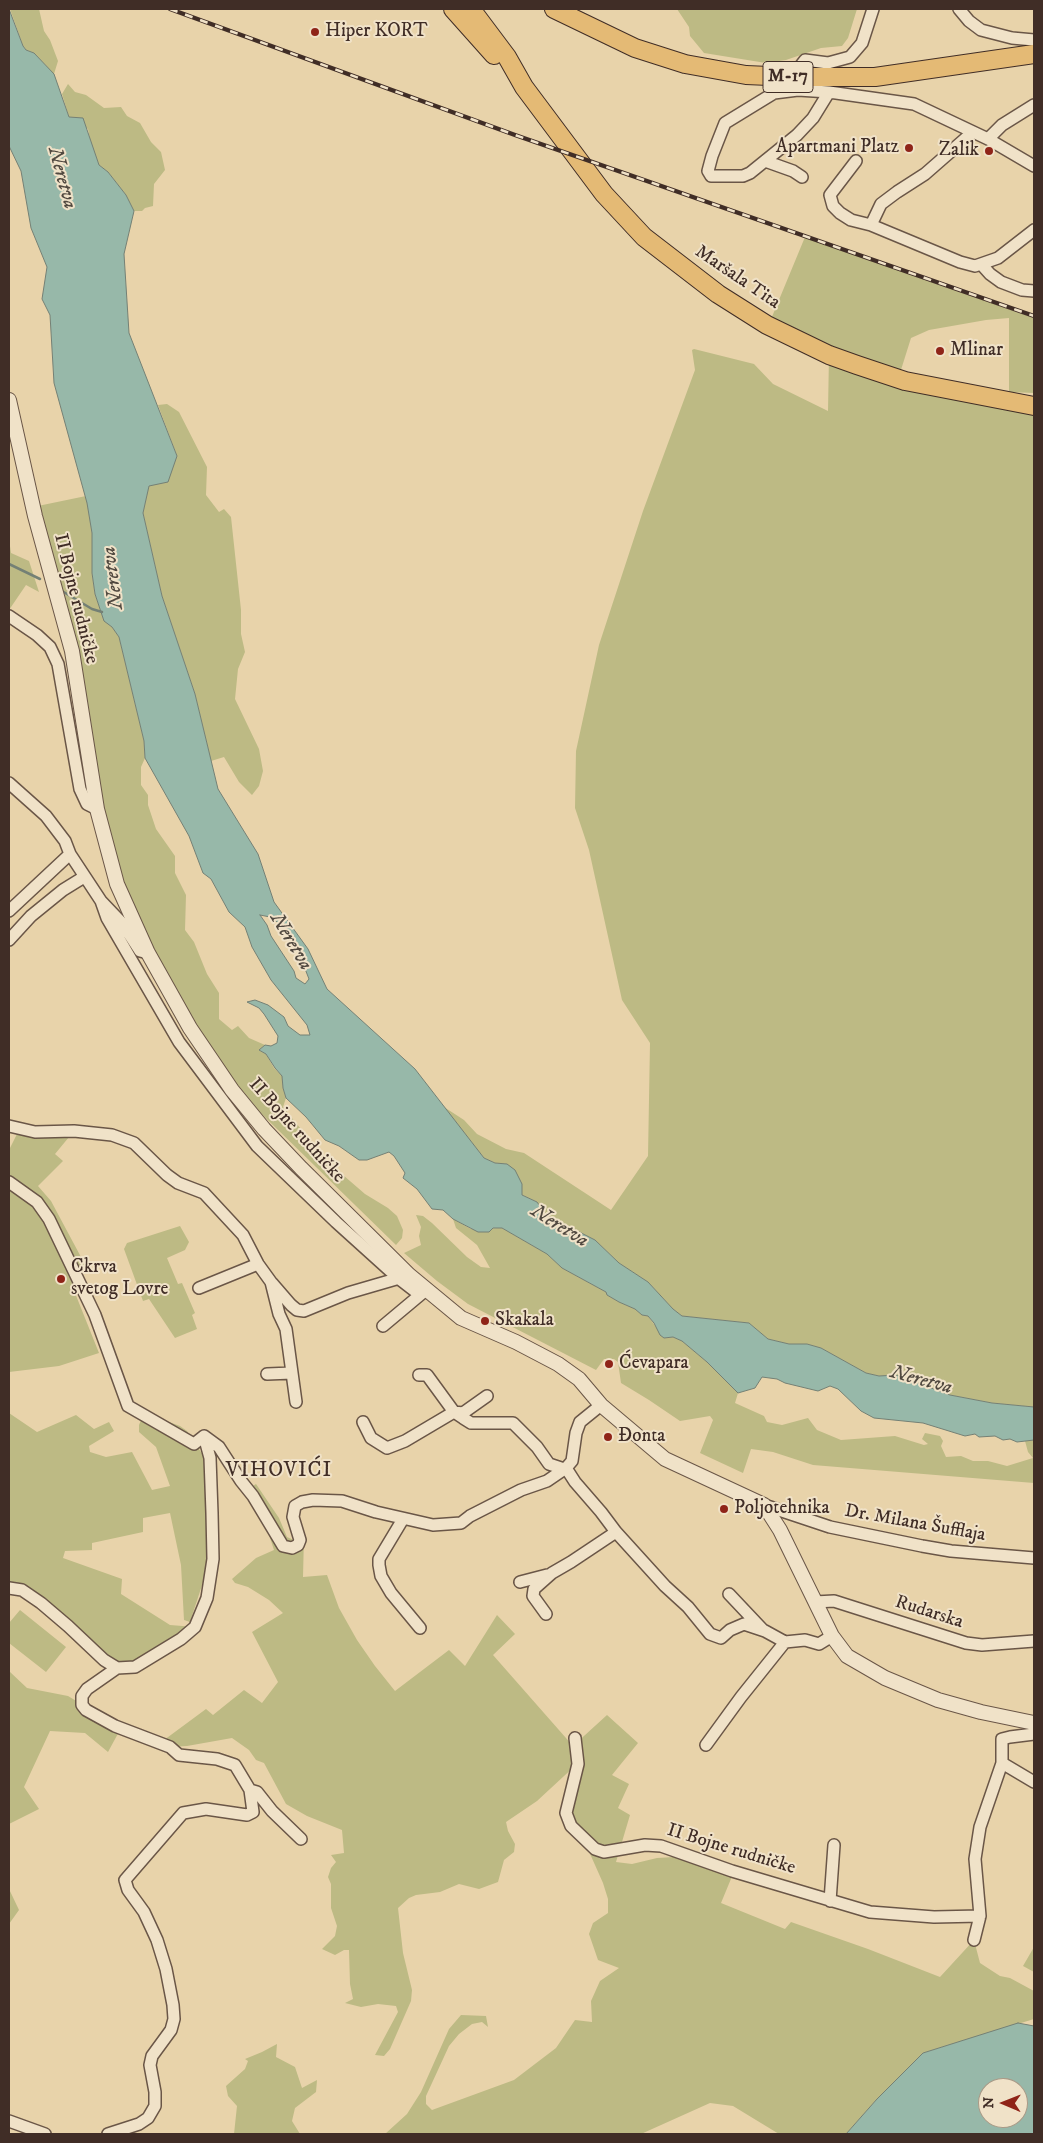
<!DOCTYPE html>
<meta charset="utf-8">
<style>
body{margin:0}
#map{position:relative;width:1043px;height:2143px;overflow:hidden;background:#e8d3aa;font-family:"IM FELL DW Pica",serif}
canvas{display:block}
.frame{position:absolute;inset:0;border:10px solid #402d26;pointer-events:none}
.north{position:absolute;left:978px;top:2078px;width:50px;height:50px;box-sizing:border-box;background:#f0e2c8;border:1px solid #aa9a87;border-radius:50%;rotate:271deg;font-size:14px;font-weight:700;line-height:20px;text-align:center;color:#402d26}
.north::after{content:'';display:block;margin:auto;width:18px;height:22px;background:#8f2418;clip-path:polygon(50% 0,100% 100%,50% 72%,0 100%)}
</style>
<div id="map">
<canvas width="1043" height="2143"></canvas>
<div class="frame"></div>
<div class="north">N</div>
</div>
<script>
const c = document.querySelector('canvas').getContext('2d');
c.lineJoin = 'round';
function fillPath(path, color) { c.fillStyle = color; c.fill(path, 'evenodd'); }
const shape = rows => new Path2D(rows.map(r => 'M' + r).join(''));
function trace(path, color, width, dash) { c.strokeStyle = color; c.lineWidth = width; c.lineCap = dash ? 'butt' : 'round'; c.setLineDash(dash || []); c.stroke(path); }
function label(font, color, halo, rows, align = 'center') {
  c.font = font + ' "IM FELL DW Pica",serif'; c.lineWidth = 4; c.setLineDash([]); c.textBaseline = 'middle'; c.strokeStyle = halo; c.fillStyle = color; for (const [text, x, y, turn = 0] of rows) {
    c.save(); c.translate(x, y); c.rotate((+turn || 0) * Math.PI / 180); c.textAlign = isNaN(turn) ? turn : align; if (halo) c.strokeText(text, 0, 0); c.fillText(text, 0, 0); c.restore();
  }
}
fillPath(shape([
 [10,9,39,9,44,31,50,40,58,61,54,74,34,53,26,50,23,46],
 [677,9,857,9,848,38,842,46,821,48,786,60,766,63,704,53,690,36,689,27],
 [68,84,75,92,86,95,104,108,121,107,127,116,140,123,151,142,161,152,165,170,154,184,153,206,145,208,142,211,134,211,126,195,108,172,99,165,91,145,88,129,69,117,62,94],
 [805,237,1034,318,1034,393,1009,392,1009,318,986,320,929,330,911,338,900,373,769,324],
 [694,349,754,364,773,384,828,411,829,355,1034,406,1034,1407,992,1403,950,1395,887,1376,879,1376,866,1373,821,1348,807,1344,789,1344,768,1339,749,1323,682,1316,673,1309,648,1282,619,1263,595,1240,546,1215,537,1202,522,1195,507,1164,495,1163,484,1158,444,1107,464,1120,477,1134,506,1149,524,1153,611,1210,648,1156,650,1043,622,1000,589,850,575,808,576,751,599,645,643,511,695,370,692,350],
 [167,404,179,412,207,467,206,495,219,512,224,509,231,517,241,610,241,634,245,652,238,669,235,699,259,749,263,771,259,786,252,795,239,782,224,757,211,761,195,694,162,596,143,513,149,485,177,456,158,405],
 [86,496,92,533,92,573,95,594,104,620,112,627,119,637,144,741,145,758,141,767,141,785,148,795,148,805,156,829,175,856,175,873,186,895,185,930,194,942,207,974,219,993,219,1019,232,1030,238,1026,249,1038,265,1045,259,1050,266,1054,274,1068,282,1076,283,1088,286,1098,283,1107,322,1155,343,1175,365,1194,388,1208,397,1216,403,1230,402,1238,396,1245,236,1089,190,1028,117,884,72,651,33,507],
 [9,539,11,553,29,561,39,592,26,585,9,610],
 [19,1130,74,1131,55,1154,63,1161,38,1186,51,1201,89,1272,77,1273,75,1293,99,1353,59,1366,9,1372,9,1150],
 [416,1215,423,1216,432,1223,467,1257,481,1267,490,1268,477,1245,456,1228,453,1219,471,1229,502,1228,547,1254,562,1268,606,1292,607,1295,619,1302,635,1309,642,1315,648,1316,664,1338,673,1337,682,1341,707,1362,738,1393,735,1403,764,1416,767,1422,782,1425,808,1418,817,1430,841,1440,895,1436,924,1445,928,1444,922,1439,925,1433,940,1436,943,1441,941,1446,946,1457,961,1456,973,1461,988,1461,1007,1466,1033,1458,1028,1452,1025,1441,1034,1440,1034,1483,813,1465,773,1452,751,1449,743,1473,700,1453,713,1420,710,1416,680,1421,649,1400,621,1383,618,1362,614,1359,604,1359,596,1370,468,1304,437,1281,404,1253,421,1245,419,1236,421,1227],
 [180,1226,189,1242,185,1250,167,1258,178,1284,182,1283,195,1313,192,1315,197,1329,175,1338,149,1299,143,1301,124,1249,127,1243],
 [9,1413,37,1432,76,1415,94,1429,109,1422,114,1431,89,1446,90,1452,106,1457,132,1452,152,1490,170,1486,156,1447,139,1432,139,1425,144,1413,180,1426,187,1431,203,1455,214,1464,215,1505,205,1576,190,1622,184,1620,181,1565,170,1513,143,1518,143,1532,92,1543,92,1550,65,1551,63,1558,122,1579,121,1594,170,1625,195,1627,177,1642,119,1668,68,1626,9,1588],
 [256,1484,279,1518,287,1537,296,1541,304,1536,303,1577,327,1575,339,1608,357,1640,375,1666,395,1691,449,1650,465,1666,497,1615,515,1634,493,1655,573,1746,607,1715,638,1743,612,1775,629,1784,618,1808,630,1815,616,1862,632,1864,657,1858,674,1857,690,1860,733,1874,721,1903,785,1929,791,1922,868,1949,940,1977,974,1940,980,1963,1000,1976,1010,1978,1034,1991,1034,2019,923,2053,877,2099,846,2134,779,2134,733,2106,710,2103,641,2134,385,2134,407,2114,421,2092,449,2029,461,2015,486,2016,488,2027,482,2022,472,2024,459,2034,449,2046,426,2096,426,2104,432,2110,514,2080,556,2048,575,2020,592,2022,591,2001,600,1981,619,1968,598,1960,589,1934,593,1923,608,1913,608,1899,603,1883,583,1838,566,1813,577,1764,537,1801,506,1822,508,1831,515,1844,514,1852,504,1860,498,1882,479,1889,459,1884,440,1892,416,1895,409,1898,398,1908,403,1953,412,1990,411,2001,390,2049,384,2056,375,2055,398,2012,396,2006,378,2004,361,2007,345,2003,353,1999,350,1984,349,1950,344,1950,335,1955,322,1949,335,1936,337,1926,331,1908,331,1884,328,1877,331,1868,336,1862,331,1855,344,1853,342,1830,307,1816,286,1804,264,1763,256,1760,249,1750,232,1738,187,1746,170,1747,160,1743,206,1709,213,1715,244,1690,262,1703,278,1682,252,1632,283,1613,269,1600,248,1587,235,1583,232,1579,256,1558,274,1550,253,1486],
 [20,1610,66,1647,46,1672,9,1643,9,1623],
 [9,1671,27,1688,68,1696,121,1728,108,1752,85,1733,50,1731,24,1787,39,1809,9,1824],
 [9,1889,19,1910,9,1924],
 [1034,1947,1034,1972,1023,1966],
 [277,2044,276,2057,295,2067,302,2088,317,2080,316,2092,295,2108,292,2121,300,2134,234,2134,237,2106,228,2096,226,2086,245,2069,248,2061,245,2059,262,2052]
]), '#bdba84');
const water = shape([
 [9,9,23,46,26,50,34,53,54,74,69,117,83,118,99,165,108,172,126,195,134,211,124,254,129,333,177,456,168,482,149,486,143,513,162,596,195,694,218,789,258,854,274,902,308,949,327,989,415,1069,484,1158,495,1163,507,1164,515,1170,522,1184,522,1195,537,1202,546,1215,595,1240,619,1263,648,1282,673,1309,682,1316,749,1323,768,1339,789,1344,807,1344,821,1348,866,1373,879,1376,896,1375,950,1395,992,1403,1034,1407,1034,1440,1017,1442,1010,1439,1003,1440,995,1436,979,1437,975,1434,965,1436,923,1423,874,1418,861,1411,838,1389,830,1386,818,1391,785,1383,777,1379,762,1377,755,1388,738,1393,707,1362,682,1341,673,1337,664,1338,660,1335,654,1323,648,1316,642,1315,635,1309,619,1302,607,1295,606,1292,562,1268,547,1254,502,1228,493,1228,489,1232,478,1232,453,1219,443,1210,432,1209,417,1189,403,1178,405,1173,394,1156,389,1152,367,1160,359,1160,339,1146,325,1140,306,1117,286,1098,283,1088,282,1076,275,1068,266,1054,259,1050,265,1045,271,1046,277,1043,278,1036,264,1014,259,1008,247,1002,255,1000,268,1005,284,1017,288,1026,300,1035,310,1035,307,1025,271,980,252,947,245,927,229,912,211,879,203,873,189,836,145,758,144,741,119,637,112,627,104,621,95,594,92,573,92,533,87,503,54,383,50,315,42,299,47,267,31,228,21,171,9,146,9,9],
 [260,915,270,917,287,929,293,938,309,979,305,984,296,978,294,971,271,936,267,925,260,915],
 [1018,2023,1034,2026,1034,2134,846,2134,877,2099,923,2053,1018,2023],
 [988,2088,1018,2088,1018,2118,988,2118,988,2088]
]);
fillPath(water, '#97b8a9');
trace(water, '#748075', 1);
trace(shape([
 [9,564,40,579],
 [62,591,92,609,102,612]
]), '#748075', 2.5);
const minor = shape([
 [959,9,969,21,981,30,1012,38,1034,40],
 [792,77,805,60,828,63,850,57,862,43,873,9],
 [829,92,813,118,797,135,750,173,743,176,711,176,708,171,712,156,725,123,774,93,798,90,829,92,914,104,988,139,1034,166],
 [973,132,925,174,897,192,881,204,871,225,960,262,975,266,998,258,1034,230],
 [988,139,1002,125,1034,105],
 [765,161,793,171,802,177],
 [856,161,830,195,833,206,840,213,851,220,871,225],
 [981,264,990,274,1001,282,1022,290,1034,291],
 [9,616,37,635,50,647,58,664,80,789,87,804,97,809],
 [9,783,46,816,65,841,70,854,101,901,122,923,140,951,148,953],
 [101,901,107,918,179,1042,257,1146,336,1222,398,1278,420,1295],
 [9,911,70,854],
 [9,940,31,916,63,890,84,877],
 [9,1126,35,1132,74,1131,112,1135,134,1143,167,1175,178,1183,204,1193,243,1235,258,1264,271,1282,279,1314,286,1329,296,1402],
 [9,1182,37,1202,49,1219,95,1315,128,1406,194,1444,204,1436],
 [272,1283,291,1305,297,1310,304,1311,348,1293,403,1277],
 [199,1288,258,1264],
 [383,1326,426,1290],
 [267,1374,292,1373],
 [419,1375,427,1375,454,1412,463,1418,471,1423,513,1423,537,1447,549,1464,564,1469],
 [363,1422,371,1438,387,1448,405,1441,454,1412,463,1413,487,1396],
 [566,1468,575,1482,601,1512,616,1532,665,1586,688,1607,710,1634,721,1638,730,1630,744,1624,765,1631,785,1642,805,1640,819,1644,832,1636],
 [764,1505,830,1527,922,1546,951,1551,1034,1558],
 [403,1519,379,1559,379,1565,381,1576,391,1593,420,1628],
 [520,1582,547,1575],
 [9,1588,22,1590,41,1603,68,1626,104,1660,117,1668,135,1667,181,1639,195,1627,207,1598,213,1559,212,1513,210,1458,204,1436,219,1447,241,1481,253,1496,283,1546,292,1548,298,1545,300,1540,293,1517,295,1506,302,1502,313,1500,342,1501,376,1512,433,1525,461,1523,470,1516,521,1490,547,1481,566,1468,572,1461,576,1433,580,1422,601,1405],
 [729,1594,763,1630],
 [815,1602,834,1601,966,1643,982,1645,1034,1641],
 [546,1614,533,1596,534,1589,552,1573,571,1562,616,1532],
 [575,1738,578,1764,566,1813,571,1826,595,1849,604,1852,645,1845,661,1846,732,1871,870,1912,934,1917,980,1916],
 [706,1745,741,1697,785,1642],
 [1002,1763,1034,1782],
 [250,1790,257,1792,272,1811,301,1839],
 [830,1901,834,1845],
 [974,1940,980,1916,975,1859,980,1827,1002,1763,1002,1739,1010,1737,1034,1734],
 [9,2121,45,2134],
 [108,2134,139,2124,148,2118,155,2106,155,2092,150,2065,152,2056,171,2030,174,2019,173,2005,166,1969,157,1940,144,1912,128,1890,125,1880,183,1813,206,1809,247,1815,253,1812,250,1790,235,1765,217,1759,179,1755,170,1747,115,1726,86,1710,82,1705,82,1696,87,1689,117,1668]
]);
const tertiary = shape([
 [9,400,35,516,72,651,97,809,117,884,148,953,190,1028,232,1090,264,1129,301,1168,409,1275,461,1318,516,1342,558,1364,579,1379,601,1405,665,1459,764,1505,780,1530,832,1636,847,1656,885,1678,938,1700,981,1712,1034,1723]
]);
const primary = shape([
 [453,9,494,55],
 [471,9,507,57,524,87,604,194,644,237,718,294,767,325,829,355,857,365,905,381,1034,406],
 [554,9,635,48,685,64,746,75,792,77,875,77,1034,54]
]);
trace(minor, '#6a5647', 14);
trace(tertiary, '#6a5647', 16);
trace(primary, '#402d26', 20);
trace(minor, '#f0e2c8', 11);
trace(tertiary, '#f0e2c8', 14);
trace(primary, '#e4ba75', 18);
const rail = shape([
 [170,9,515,135,1034,316]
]);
trace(rail, '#402d26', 4.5);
trace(rail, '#f0e2c8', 2.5, [8]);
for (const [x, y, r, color] of [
 [315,32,5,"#8f2418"],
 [909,148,5,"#8f2418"],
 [989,151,5,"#8f2418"],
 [940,351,5,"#8f2418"],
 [61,1279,5,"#8f2418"],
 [485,1321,5,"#8f2418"],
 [609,1364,5,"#8f2418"],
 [608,1437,5,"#8f2418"],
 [724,1509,5,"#8f2418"]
]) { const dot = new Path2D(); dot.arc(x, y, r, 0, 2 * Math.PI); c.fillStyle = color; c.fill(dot); trace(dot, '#f0e2c8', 2); }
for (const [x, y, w] of [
 [788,77,50]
]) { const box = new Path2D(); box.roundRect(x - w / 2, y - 15.5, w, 31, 4); c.fillStyle = '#f0e2c8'; c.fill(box); trace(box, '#402d26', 1); }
label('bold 18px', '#402d26', null, [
 ["M-17",788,77]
]);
label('19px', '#402d26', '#f0e2c8', [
 ["Hiper KORT",325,32],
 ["Apartmani Platz",899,148,"right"],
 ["Zalik",979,151,"right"],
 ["Mlinar",950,351],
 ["Ckrva",71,1268],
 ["svetog Lovre",71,1290],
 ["Skakala",495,1321],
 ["Ćevapara",619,1364],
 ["Đonta",618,1437],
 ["Poljotehnika",734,1509]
], 'left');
label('19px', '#402d26', '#f0e2c8', [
 ["Maršala Tita",737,278,34],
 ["II Bojne rudničke",75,599,76],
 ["II Bojne rudničke",296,1131,48],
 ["Dr. Milana Šufflaja",915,1524,10],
 ["Rudarska",929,1613,18],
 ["II Bojne rudničke",731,1850,17]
]);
label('italic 20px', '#514940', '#f0e2c8', [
 ["Neretva",61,178,75],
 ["Neretva",114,578,-97],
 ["Neretva",290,942,59],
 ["Neretva",559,1227,32],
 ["Neretva",921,1381,15]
]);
c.letterSpacing = '1px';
label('21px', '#402d26', '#f0e2c8', [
 ["VIHOVIĆI",279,1472]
]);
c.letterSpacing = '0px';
</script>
